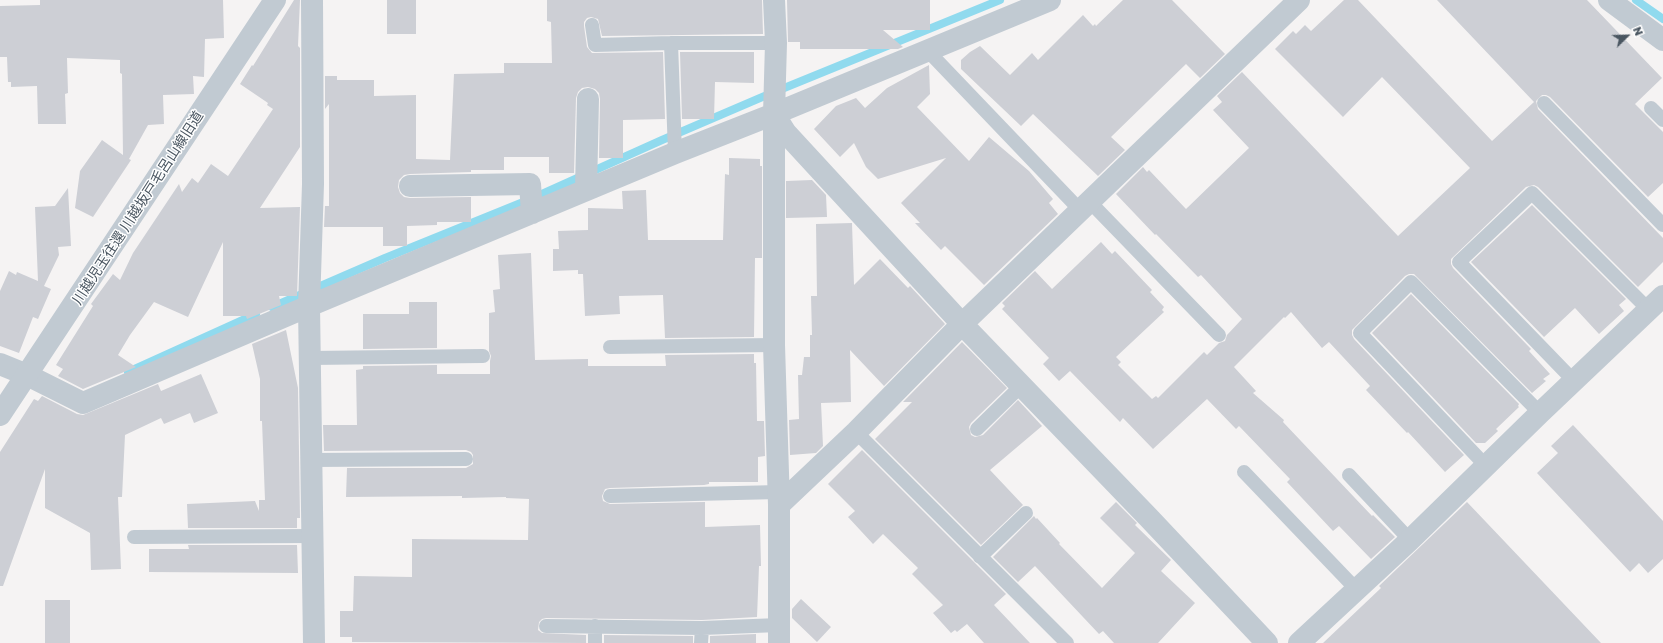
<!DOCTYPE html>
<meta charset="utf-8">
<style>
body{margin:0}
#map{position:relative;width:1663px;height:643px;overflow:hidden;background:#f5f3f3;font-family:"Golos Text",sans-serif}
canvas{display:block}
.north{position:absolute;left:1607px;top:16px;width:40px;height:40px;-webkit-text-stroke:3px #fff;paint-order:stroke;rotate:67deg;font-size:11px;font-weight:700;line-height:16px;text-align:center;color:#4a5661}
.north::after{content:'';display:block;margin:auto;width:14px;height:18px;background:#4a5661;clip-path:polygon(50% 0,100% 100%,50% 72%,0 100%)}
</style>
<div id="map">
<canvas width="1663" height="643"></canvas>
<div class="north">N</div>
</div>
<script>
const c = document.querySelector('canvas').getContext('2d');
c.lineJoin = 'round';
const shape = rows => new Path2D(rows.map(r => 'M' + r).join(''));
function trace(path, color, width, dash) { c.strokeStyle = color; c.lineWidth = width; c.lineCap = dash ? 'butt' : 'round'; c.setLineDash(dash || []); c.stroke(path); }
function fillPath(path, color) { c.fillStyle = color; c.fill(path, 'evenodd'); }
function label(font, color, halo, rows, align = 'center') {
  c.font = font + ' "Golos Text","Noto Sans JP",sans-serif'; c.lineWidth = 3; c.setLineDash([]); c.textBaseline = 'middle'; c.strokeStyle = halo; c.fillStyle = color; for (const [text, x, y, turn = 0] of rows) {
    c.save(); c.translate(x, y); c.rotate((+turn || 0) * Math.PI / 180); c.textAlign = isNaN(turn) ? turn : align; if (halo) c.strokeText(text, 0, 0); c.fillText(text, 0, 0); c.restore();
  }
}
trace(shape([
 [1636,0,1663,19],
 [272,307,385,258,533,198,662,140,767,95,1000,0],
 [128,372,256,314]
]), '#90daee', 8);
fillPath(shape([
 [40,0,223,0,224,38,205,39,204,77,193,76,194,94,163,95,164,124,148,125,129,159,131,160,93,217,75,208,80,171,102,140,123,155,122,74,120,73,120,60,67,58,68,93,65,94,66,124,38,124,37,86,11,87,11,82,8,82,7,57,0,57,0,6,40,5],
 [294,0,300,0,298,46,300,48,300,147,260,208,300,207,297,296,279,296,281,305,247,319,246,316,223,316,223,242,188,317,154,302,130,335,118,355,136,367,83,389,58,376,63,369,56,365,93,306,91,304,113,274,120,280,133,253,179,184,182,192,192,178,198,183,211,164,228,176,273,109,267,105,268,103,240,84,252,65,253,66],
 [387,0,416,0,416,34,387,34],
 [547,0,762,0,763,34,602,36,598,19,591,17,587,18,584,22,584,26,587,47,592,53,663,52,665,119,623,120,623,158,599,158,600,99,599,93,595,89,588,87,582,88,578,92,576,98,574,173,549,173,549,157,504,157,504,170,471,170,471,172,410,174,404,175,399,180,398,187,400,193,404,197,410,198,471,197,471,222,437,222,437,225,407,226,407,246,383,246,383,227,324,227,325,206,329,206,329,104,325,109,325,76,337,76,337,80,374,80,374,96,416,95,416,159,450,160,454,74,504,73,504,63,552,63,551,22,547,21],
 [787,0,930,0,930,30,883,30,903,47,898,49,800,49,800,42,788,42],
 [1123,0,1172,0,1225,54,1200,78,1186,64,1111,137,1125,150,1098,176,1033,114,1021,126,961,69,961,60,970,52,980,46,1010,75,1032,53,1038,60,1083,15,1093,26,1095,24,1096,26],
 [1344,0,1358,0,1492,141,1534,102,1437,0,1587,0,1662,78,1635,104,1663,132,1663,183,1648,197,1550,97,1546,95,1542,95,1536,101,1538,109,1663,238,1663,262,1638,287,1538,187,1534,185,1526,187,1451,259,1451,264,1453,268,1531,349,1529,351,1550,374,1543,379,1546,381,1532,393,1414,274,1409,274,1405,276,1352,330,1352,335,1354,339,1464,455,1445,472,1408,432,1407,433,1366,390,1370,386,1329,342,1322,348,1291,312,1285,318,1284,317,1234,367,1256,391,1253,393,1284,420,1283,422,1372,516,1373,515,1395,537,1371,559,1339,526,1333,531,1287,482,1290,479,1239,426,1236,429,1207,399,1153,449,1123,418,1120,422,1070,371,1059,381,1043,364,1049,358,1002,309,1005,306,1002,303,1035,271,1052,289,1101,242,1112,254,1115,251,1152,290,1150,292,1164,307,1162,310,1164,312,1116,357,1121,362,1118,365,1152,399,1156,396,1158,398,1204,352,1207,355,1219,343,1225,341,1227,335,1242,319,1201,275,1198,277,1156,234,1155,235,1116,194,1143,167,1147,172,1149,170,1186,209,1249,148,1213,110,1222,102,1217,96,1242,72,1398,236,1470,168,1382,77,1343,117,1275,49,1293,31,1296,34,1305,25,1311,31],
 [680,52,754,52,754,83,715,82,714,119,682,119],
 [929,65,930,94,917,107,969,161,989,137,1029,171,1053,199,1049,203,1058,214,984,285,945,246,941,250,915,223,920,223,901,203,946,158,878,179,866,167,854,143,840,157,814,129,836,106,856,98,865,108,887,88],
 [729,158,760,159,760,166,762,166,762,258,755,258,754,337,665,338,663,295,619,296,620,314,585,316,583,274,578,274,578,270,553,271,553,249,559,249,558,231,588,230,588,208,623,209,622,191,646,190,648,240,723,240,725,174,729,175],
 [812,180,826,195,827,217,786,218,786,181],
 [68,188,71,246,58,247,59,255,44,286,51,289,38,319,33,317,19,353,0,346,0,291,9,271,16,275,17,272,38,281,35,207,55,206],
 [1532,205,1626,299,1619,305,1624,311,1599,334,1575,308,1544,337,1471,262],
 [852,223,854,285,880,259,908,288,910,286,945,324,884,386,850,350,851,402,821,403,823,446,816,453,790,455,789,420,799,419,798,375,802,375,804,357,810,357,810,335,812,335,811,296,817,296,816,224],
 [531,253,535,360,588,359,588,366,666,366,665,355,754,354,754,363,756,363,757,421,764,421,765,456,758,457,758,482,709,482,709,484,704,485,610,488,605,489,602,496,603,501,610,504,705,502,705,527,760,525,761,566,759,566,757,617,702,620,546,618,542,619,539,622,538,630,542,633,586,635,586,643,352,642,352,637,340,637,340,611,353,611,354,576,412,577,412,539,528,540,529,499,506,498,506,497,462,498,462,496,346,497,347,468,466,468,473,464,473,455,471,452,466,450,324,451,323,425,357,425,356,370,363,369,363,366,437,365,437,374,490,374,490,361,491,356,489,351,489,313,495,312,493,290,500,289,498,255],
 [1411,294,1519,404,1518,406,1519,407,1496,429,1498,431,1485,443,1476,443,1372,333],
 [409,302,437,302,437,348,363,349,363,314,409,314],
 [286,330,298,388,300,518,297,518,297,528,188,528,187,504,255,501,259,511,259,500,265,500,262,421,260,421,260,379,252,344],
 [962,342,1007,388,971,423,969,427,971,435,975,437,983,435,1018,400,1042,426,990,470,1023,505,981,545,875,439,912,402,903,402],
 [201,374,218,413,194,423,190,413,164,424,161,418,125,435,122,497,118,497,121,569,91,570,90,533,45,508,45,469,3,586,0,586,0,452,34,399,38,401,42,396,77,414,83,415,158,384,161,391],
 [1573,425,1663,521,1663,559,1648,573,1639,563,1630,572,1537,473,1558,453,1551,446],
 [862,450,1006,594,994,605,1030,643,984,643,967,624,957,632,955,630,951,633,933,613,943,605,912,574,918,568,883,534,873,544,848,517,855,511,828,484],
 [1116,502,1137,523,1135,525,1171,560,1161,571,1195,603,1158,643,1114,643,1103,631,1099,634,1035,566,1018,582,993,557,1034,516,1036,519,1037,518,1060,543,1059,544,1102,588,1135,553,1100,518],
 [1467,502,1601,643,1323,643,1381,588,1379,586],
 [188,545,297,545,298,573,149,572,149,549,189,549],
 [801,599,831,627,817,642,792,618,792,609],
 [45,600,70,600,70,643,45,643],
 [756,634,756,643,710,643,710,636],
 [604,635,693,636,693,643,604,643]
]), '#cdcfd5');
trace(shape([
 [592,25,595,45,671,43],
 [927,50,1081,211],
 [1544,103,1663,225],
 [1651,108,1663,120],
 [675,153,671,43,776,43],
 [1090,202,1219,335],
 [610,347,774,345],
 [310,358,483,356],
 [1574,381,1459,262,1532,193,1649,310],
 [977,429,1021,386],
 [856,432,1067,643],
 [311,460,466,459],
 [1487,467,1360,333,1411,282,1540,413],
 [1244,472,1357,590],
 [1349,475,1410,540],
 [610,496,779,492],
 [134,537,312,536],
 [980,557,1026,513],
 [546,626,702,628,779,625],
 [595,626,595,643],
 [701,643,702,628]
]), '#c1cad2', 14);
trace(shape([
 [312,0,313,184,309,306,314,643],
 [774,0,776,43,774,114,774,345,779,505,779,643],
 [1609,0,1663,40],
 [774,114,786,133,962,324,1149,518,1267,643],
 [410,186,530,184,532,213],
 [586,190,588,99],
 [0,364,27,375,83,403,309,306,675,153,774,114,1050,0],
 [779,505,856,432,962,324,1299,0],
 [1299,643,1410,540,1540,413,1663,296]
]), '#c1cad2', 22);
trace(shape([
 [0,415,275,0]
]), '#c1cad2', 22);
label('14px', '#4a5661', '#fff', [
 ["川越児玉往還 川越坂戸毛呂山線旧道",138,208,-57]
]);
</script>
